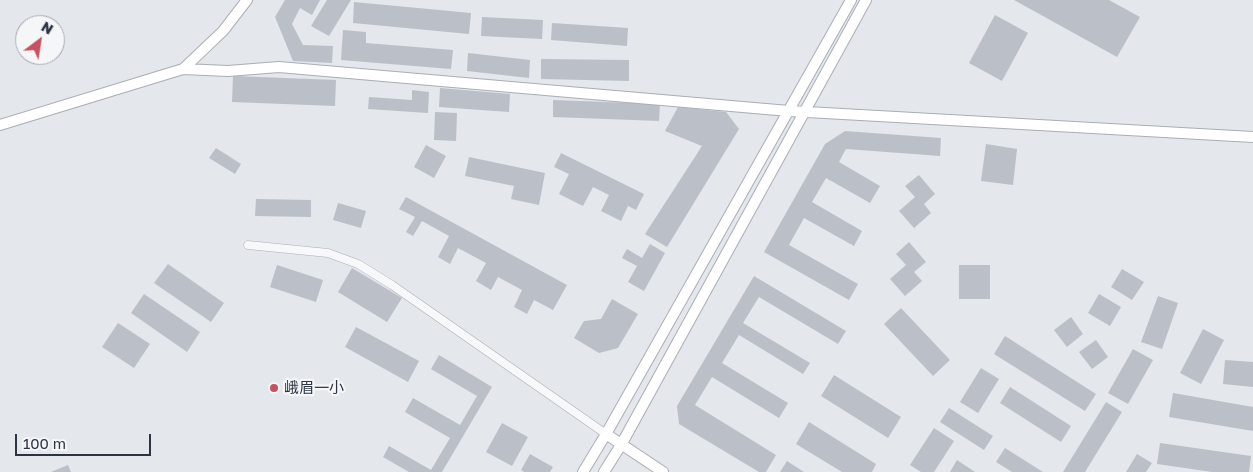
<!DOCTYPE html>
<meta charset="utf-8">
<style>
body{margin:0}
#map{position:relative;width:1253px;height:472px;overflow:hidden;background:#e4e7eb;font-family:"Golos Text",sans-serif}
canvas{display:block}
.north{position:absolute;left:15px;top:15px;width:50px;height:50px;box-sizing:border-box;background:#f4f6f8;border:1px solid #a4a8b0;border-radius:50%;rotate:31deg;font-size:14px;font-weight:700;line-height:20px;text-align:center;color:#2c3443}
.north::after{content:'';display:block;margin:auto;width:18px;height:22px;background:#c85160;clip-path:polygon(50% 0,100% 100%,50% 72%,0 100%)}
.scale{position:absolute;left:15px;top:434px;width:136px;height:22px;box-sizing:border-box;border:2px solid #2c3443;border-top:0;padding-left:6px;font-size:15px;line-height:18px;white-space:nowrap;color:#2c3443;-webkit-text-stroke:4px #f4f6f8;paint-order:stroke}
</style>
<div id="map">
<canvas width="1253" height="472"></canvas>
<div class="north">N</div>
<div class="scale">100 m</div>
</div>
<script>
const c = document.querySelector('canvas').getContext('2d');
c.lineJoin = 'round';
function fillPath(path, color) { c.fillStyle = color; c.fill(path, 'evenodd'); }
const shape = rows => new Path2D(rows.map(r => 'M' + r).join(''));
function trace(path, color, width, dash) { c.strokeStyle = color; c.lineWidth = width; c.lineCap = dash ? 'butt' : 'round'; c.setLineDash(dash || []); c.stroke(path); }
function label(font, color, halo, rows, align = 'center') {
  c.font = font + ' "Golos Text","Noto Sans SC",sans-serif'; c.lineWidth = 4.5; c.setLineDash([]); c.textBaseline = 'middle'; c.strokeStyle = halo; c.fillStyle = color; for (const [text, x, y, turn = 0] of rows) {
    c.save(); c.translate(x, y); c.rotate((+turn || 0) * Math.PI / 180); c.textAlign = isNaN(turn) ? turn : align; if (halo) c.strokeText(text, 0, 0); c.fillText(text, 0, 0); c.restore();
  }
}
fillPath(shape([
 [285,0,320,0,312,15,300,8,292,24,303,45,333,46,332,63,293,61,275,17],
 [327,0,351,0,329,36,311,26],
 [1014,0,1109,0,1140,17,1117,57],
 [354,2,471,13,469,34,353,23],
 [995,15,1028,33,1002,81,969,63],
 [482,17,543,20,542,39,481,36],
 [552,23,628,28,627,46,551,40],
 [343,30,366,32,366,43,453,50,451,69,341,60],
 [468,53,530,60,529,78,467,71],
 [541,59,629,60,629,81,541,79],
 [233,76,336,80,335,106,232,102],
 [440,88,510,94,509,112,439,107],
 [412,90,429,92,428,113,368,109,369,97,412,100],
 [553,100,660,104,659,121,553,117],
 [678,107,726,112,739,129,667,247,645,234,702,146,665,131],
 [435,112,457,113,456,141,434,140],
 [845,131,941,138,940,156,846,149,839,162,880,186,870,203,826,178,812,202,862,231,854,246,804,218,789,245,858,284,849,300,764,252,825,144],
 [986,144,1017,149,1013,185,981,181],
 [426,145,446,156,434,178,414,167],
 [216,148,241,164,235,174,209,158],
 [561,153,644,194,636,210,628,206,621,221,601,211,609,195,593,187,583,206,559,194,569,174,554,167],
 [469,157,545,173,539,205,511,199,514,186,465,176],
 [919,175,935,194,924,204,931,213,914,228,899,211,915,197,905,186],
 [406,197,567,285,553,310,534,300,527,314,514,307,522,290,498,277,491,290,476,281,486,263,458,248,450,264,438,257,449,236,422,221,413,236,406,232,415,217,399,209],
 [256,199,311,200,311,217,255,216],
 [338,203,366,211,361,228,333,220],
 [909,242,926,262,914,272,922,281,905,296,890,279,906,265,896,254],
 [650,244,665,253,644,291,628,282,637,266,622,258,627,249,642,258],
 [168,264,224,303,211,322,154,283],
 [277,265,323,280,316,302,270,287],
 [959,265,990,265,990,299,959,299],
 [352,268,402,298,387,322,338,292],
 [1122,269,1144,282,1132,300,1111,287],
 [754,276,846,331,838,344,759,297,743,323,810,363,803,374,739,335,722,363,788,403,779,418,712,377,695,405,776,455,766,472,759,472,679,424,677,406],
 [144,294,200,332,187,352,131,313],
 [1099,294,1121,307,1110,326,1088,313],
 [1158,296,1178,303,1162,349,1141,342],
 [612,299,638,314,618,348,599,353,574,338,584,321,601,319],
 [901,308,950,360,933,376,884,324],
 [1071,317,1083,334,1067,347,1054,330],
 [118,323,150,344,134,368,102,347],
 [356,327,419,361,408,382,345,347],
 [1203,329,1224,340,1201,384,1180,373],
 [1005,336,1096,394,1085,411,994,354],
 [1096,340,1108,357,1092,369,1079,352],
 [1133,349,1153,360,1128,404,1108,393],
 [439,355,492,387,442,472,409,472,383,457,389,446,431,470,450,438,405,412,413,398,460,425,477,396,431,369],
 [1225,360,1253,362,1253,387,1223,384],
 [981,368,999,379,978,413,960,402],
 [834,375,901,417,888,438,821,396],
 [1010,387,1071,426,1061,442,1000,403],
 [1173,393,1253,407,1253,431,1169,417],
 [1106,402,1122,412,1085,472,1063,472],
 [949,408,993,436,984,450,940,422],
 [809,422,876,464,872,472,842,472,796,444],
 [502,423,528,437,512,466,486,452],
 [934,428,954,441,934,472,921,472,910,465],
 [1160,443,1251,456,1249,472,1212,472,1157,464],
 [1005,448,1043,472,1012,472,996,462],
 [530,454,553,467,550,472,524,472,521,470],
 [1137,454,1152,463,1146,472,1126,472],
 [957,460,975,472,950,472],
 [787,461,804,472,780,472],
 [68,465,71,472,51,472]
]), '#bbc0c8');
const street = shape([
 [248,245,328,253,358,264,392,285,606,434]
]);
const secondary = shape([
 [183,69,223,31,247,0],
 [0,125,183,69,228,71,279,67,789,111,1253,137],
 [606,434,663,472],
 [583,472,606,434,851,0],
 [604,472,621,445,866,0]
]);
trace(street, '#a9aeb5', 9);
trace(secondary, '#a9aeb5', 12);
trace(street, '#f7f8fa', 8);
trace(secondary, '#fff', 10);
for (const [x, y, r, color] of [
 [274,388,5,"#c85160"]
]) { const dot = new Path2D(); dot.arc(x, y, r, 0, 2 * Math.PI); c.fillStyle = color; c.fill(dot); trace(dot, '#f4f6f8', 2); }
label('15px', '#2c3443', '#f4f6f8', [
 ["峨眉一小",284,388]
], 'left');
</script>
